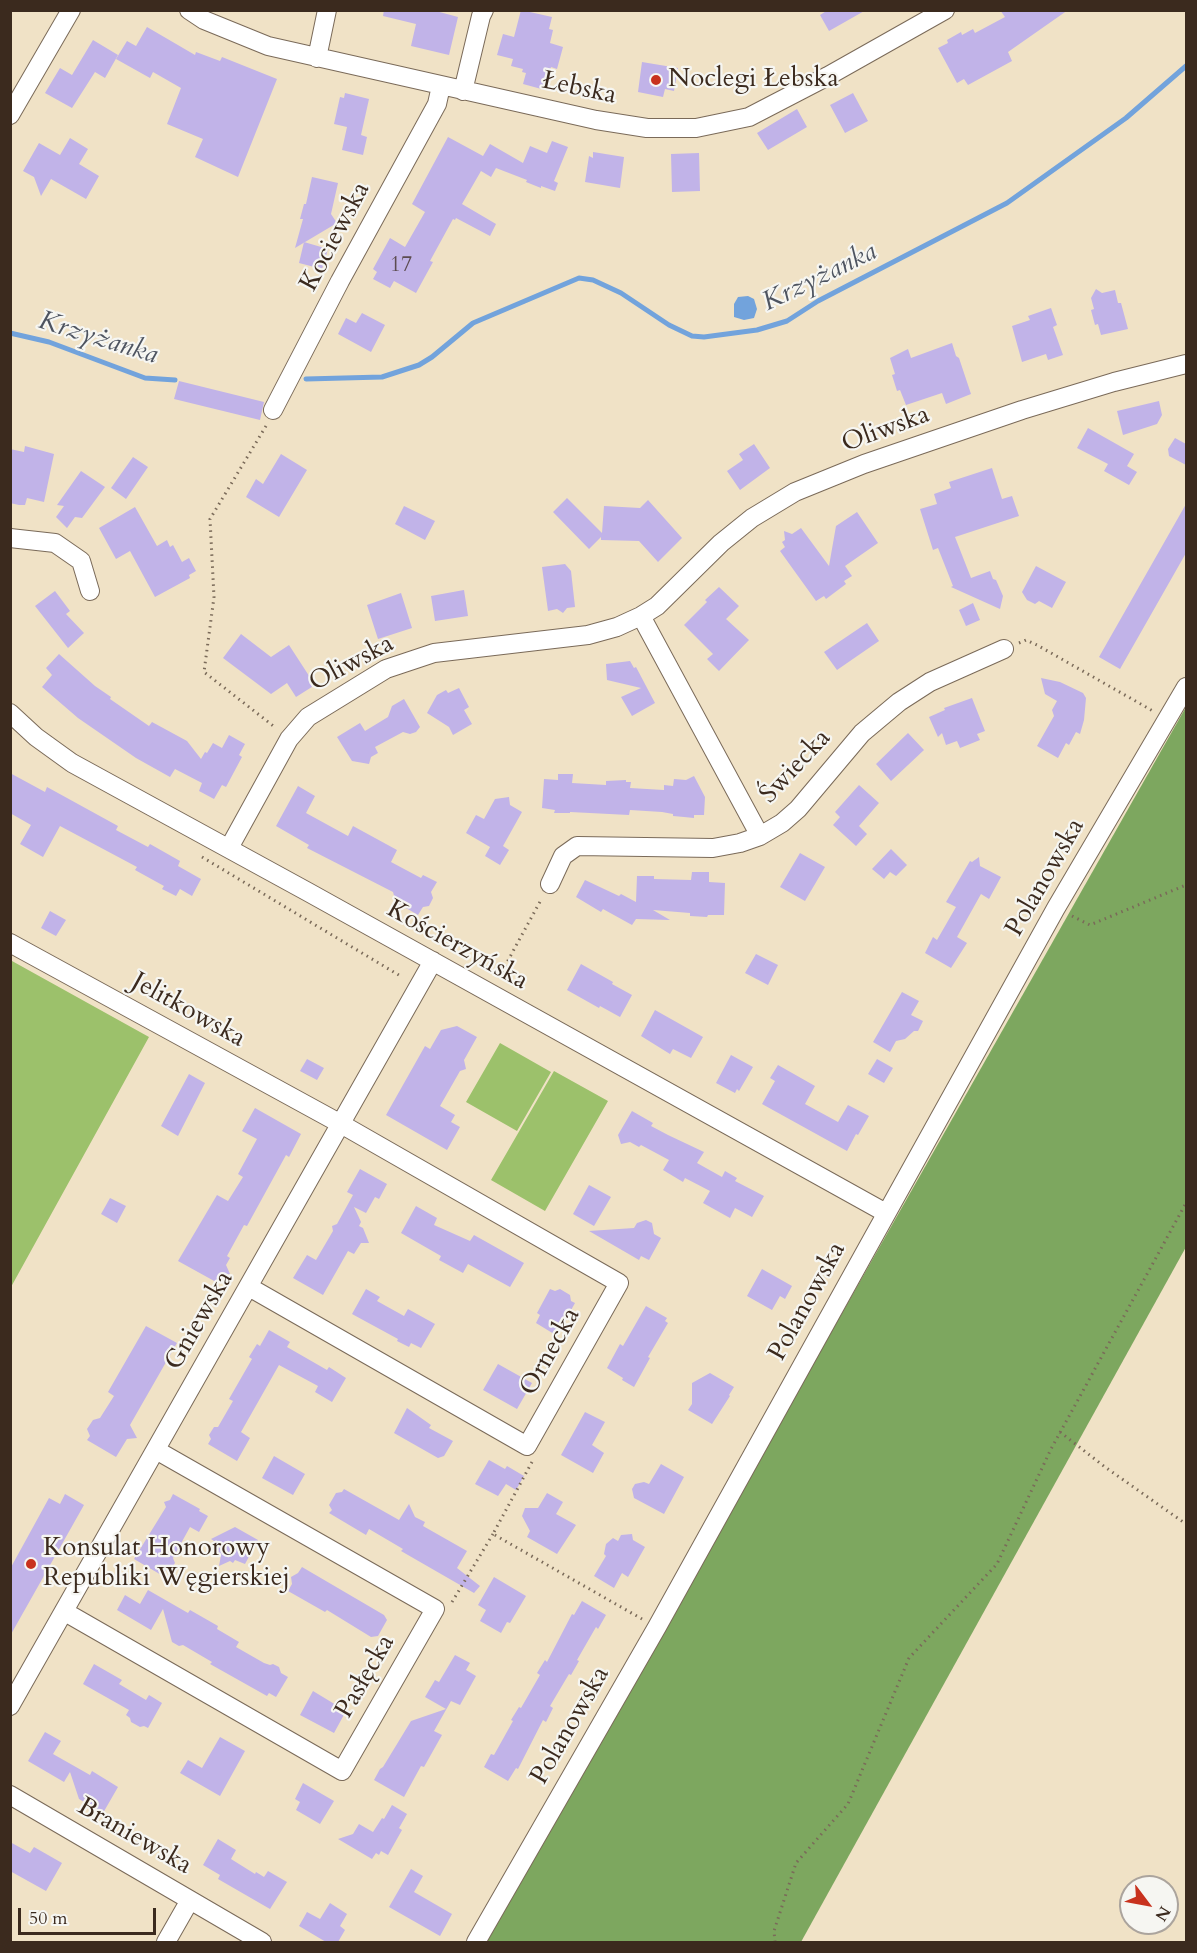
<!DOCTYPE html>
<meta charset="utf-8">
<style>
body{margin:0}
#map{position:relative;width:1197px;height:1953px;overflow:hidden;background:#f0e2c6;font-family:Cardo,serif}
canvas{display:block}
.frame{position:absolute;inset:0;border:12px solid #3b2a1e;pointer-events:none}
.north{position:absolute;left:1119px;top:1875px;width:60px;height:60px;box-sizing:border-box;background:#f6f6f2;border:2px solid #aba49d;border-radius:50%;rotate:122deg;font-size:16px;font-weight:700;line-height:24px;text-align:center;color:#3b2a1e}
.north::after{content:'';display:block;margin:auto;width:21px;height:27px;background:#c8321e;clip-path:polygon(50% 0,100% 100%,50% 72%,0 100%)}
.scale{position:absolute;left:18px;top:1908px;width:138px;height:27px;box-sizing:border-box;border:3px solid #3b2a1e;border-top:0;padding-left:8px;font-size:18px;line-height:21px;white-space:nowrap;color:#3b2a1e;-webkit-text-stroke:4px #f6f6f2;paint-order:stroke}
</style>
<div id="map">
<canvas width="1197" height="1953"></canvas>
<div class="frame"></div>
<div class="north">N</div>
<div class="scale">50 m</div>
</div>
<script>
const c = document.querySelector('canvas').getContext('2d');
c.lineJoin = 'round';
function fillPath(path, color) { c.fillStyle = color; c.fill(path, 'evenodd'); }
const shape = rows => new Path2D(rows.map(r => 'M' + r).join(''));
function trace(path, color, width, dash) { c.strokeStyle = color; c.lineWidth = width; c.lineCap = dash ? 'butt' : 'round'; c.setLineDash(dash || []); c.stroke(path); }
function label(font, color, halo, rows, align = 'center') {
  c.font = font + ' Cardo,serif'; c.lineWidth = 4.5; c.setLineDash([]); c.textBaseline = 'middle'; c.strokeStyle = halo; c.fillStyle = color; for (const [text, x, y, turn = 0] of rows) {
    c.save(); c.translate(x, y); c.rotate((+turn || 0) * Math.PI / 180); c.textAlign = isNaN(turn) ? turn : align; if (halo) c.strokeText(text, 0, 0); c.fillText(text, 0, 0); c.restore();
  }
}
fillPath(shape([
 [12,961,149,1037,11,1287,10,962],
 [500,1043,551,1072,517,1131,466,1102],
 [554,1071,608,1101,545,1211,491,1180]
]), '#9cc16b');
fillPath(shape([
 [1186,707,1186,1247,801,1942,485,1942]
]), '#7da75f');
fillPath(shape([
 [748,296,754,299,757,309,754,318,744,320,734,317,734,304,738,297]
]), '#72a3dc');
trace(shape([
 [10,333,49,342,145,378,175,380],
 [306,379,382,377,419,365,432,357,473,323,579,278,593,280,621,293,669,325,692,336,704,337,757,330,787,321,818,301,1007,203,1126,118,1186,66]
]), '#72a3dc', 5);
fillPath(shape([
 [384,10,432,10,458,17,449,55,411,46,416,24,383,16],
 [521,10,552,17,549,29,553,30,550,43,563,47,557,69,551,67,545,90,523,84,526,73,522,72,523,69,511,66,513,59,497,55,503,34,514,37],
 [828,10,866,10,829,31,820,15],
 [1000,10,1068,10,1008,52,1012,61,968,85,964,79,957,83,938,48,948,43,947,40,961,32,962,35,973,29,975,33,1005,17],
 [147,27,195,55,196,52,220,61,222,57,277,79,238,177,195,157,203,139,167,124,181,88,153,72,150,78,116,59,127,41,136,46],
 [93,40,118,55,105,78,95,72,72,108,45,93,60,68,72,75],
 [642,62,678,68,674,91,665,89,663,97,638,92],
 [345,93,369,99,361,135,367,137,363,155,342,150,347,127,334,124,340,97,344,98],
 [853,93,868,121,845,133,830,105],
 [797,109,807,127,768,150,757,133],
 [448,137,483,156,490,144,523,163,530,146,547,153,552,141,568,147,554,181,558,183,555,191,541,186,541,188,526,182,527,180,496,168,491,177,481,171,462,204,496,224,490,236,456,218,455,220,453,219,430,261,433,262,416,293,394,281,390,288,373,279,377,272,373,269,390,238,405,247,425,212,412,204],
 [70,138,88,149,79,164,99,176,86,199,51,179,41,196,34,177,23,171,39,143,60,155],
 [593,152,624,157,620,188,585,182,589,156,593,158],
 [699,153,700,191,672,192,671,154],
 [312,177,338,183,331,214,337,223,295,248,303,219,300,219,304,204,306,204],
 [304,242,328,249,322,269,299,263],
 [1096,289,1102,293,1115,290,1118,303,1121,303,1128,329,1101,335,1098,324,1095,325,1091,310,1094,309,1091,298],
 [1051,308,1057,325,1053,327,1063,355,1048,360,1046,354,1022,362,1012,326,1030,320,1028,316],
 [362,313,385,325,371,352,338,334,346,318,356,323],
 [952,343,956,356,959,358,971,394,946,404,942,393,906,405,900,390,897,391,892,375,895,374,890,358,908,349,911,358],
 [179,381,264,402,260,420,174,399],
 [1159,401,1162,415,1157,424,1123,435,1117,411],
 [1088,428,1134,454,1127,466,1137,472,1129,485,1104,471,1108,464,1077,448],
 [1175,438,1186,444,1186,465,1169,456,1168,449],
 [754,444,770,468,740,490,727,471,743,460,739,454],
 [25,446,54,454,44,502,27,498,25,505,19,505,10,503,10,449,24,452],
 [281,454,307,470,279,517,246,497,256,479,263,484],
 [133,457,148,467,126,499,111,488],
 [992,468,1002,499,1012,496,1019,516,955,537,971,578,990,571,993,579,996,580,1003,596,1000,609,951,587,953,586,938,548,933,550,920,509,937,504,934,494,951,488,949,482],
 [81,471,105,487,82,518,75,517,67,528,56,517,64,506,57,505],
 [567,498,602,533,604,506,640,508,648,500,682,538,658,562,639,541,601,540,601,537,589,549,553,512],
 [1186,504,1186,553,1120,669,1099,657],
 [404,506,435,521,425,540,395,524],
 [135,507,157,546,167,540,170,547,173,545,182,562,189,558,196,571,189,575,190,578,155,597,130,551,116,559,99,528],
 [857,512,878,543,845,566,852,576,844,581,846,584,826,599,824,596,816,601,780,551,785,547,782,542,785,540,784,531,792,534,801,528,829,566,836,526],
 [565,564,571,571,575,607,567,608,563,613,557,609,548,611,542,567],
 [1036,566,1066,582,1052,608,1039,601,1035,604,1027,600,1022,592],
 [719,587,739,606,726,619,749,640,719,671,707,659,713,654,684,625,707,602,705,600],
 [464,590,468,616,435,621,431,596],
 [55,591,70,611,66,614,84,633,68,648,35,606],
 [401,593,412,628,378,639,367,605],
 [973,603,980,620,966,626,959,610],
 [867,623,879,641,837,670,824,652],
 [241,634,271,657,289,645,315,685,296,697,287,683,271,694,223,658],
 [59,654,95,686,111,697,110,699,149,726,152,722,187,741,201,759,205,752,207,753,213,743,222,748,229,735,245,744,239,755,242,757,226,787,222,785,214,799,199,791,202,783,175,769,170,777,136,758,78,718,42,687,52,675,46,668],
 [630,661,634,668,636,667,655,703,632,716,621,697,641,688,607,680,606,664],
 [1041,678,1060,682,1083,693,1086,698,1084,720,1080,734,1076,732,1069,745,1066,743,1058,758,1037,746,1054,716,1052,710,1057,701,1045,694],
 [459,688,469,707,464,710,472,724,453,735,449,727,427,713,437,695,446,690,448,693],
 [972,698,985,731,977,734,980,740,960,748,957,741,946,745,942,733,938,737,929,717,945,710,944,708],
 [404,699,420,727,416,732,410,734,403,732,375,747,378,753,371,757,369,764,352,761,337,737,360,723,365,731,388,717,392,706],
 [908,733,924,750,891,781,876,764],
 [10,773,45,792,47,787,118,826,116,830,148,847,150,844,180,861,178,866,201,879,192,896,180,889,176,896,162,889,164,886,135,870,137,867,60,826,43,857,20,844,31,825,10,813],
 [558,774,573,774,572,783,606,785,606,781,626,780,626,782,631,782,630,788,664,790,664,785,673,786,674,779,686,780,694,776,705,797,704,815,694,815,694,818,684,817,673,816,673,814,662,812,630,810,629,815,570,812,570,813,554,813,555,810,542,808,544,779,558,780],
 [859,785,879,803,859,826,867,834,856,846,833,825,840,817,835,812],
 [298,786,315,796,306,813,348,836,353,826,397,850,391,862,421,878,423,875,437,882,431,892,433,898,429,906,423,907,418,915,406,908,403,909,397,906,393,892,307,848,309,845,276,826],
 [509,797,510,805,522,812,503,846,509,850,500,865,485,856,490,847,466,833,476,815,484,819,495,799],
 [891,849,907,865,896,876,890,872,884,879,872,869],
 [800,853,825,867,805,901,780,887],
 [979,857,980,866,1001,877,989,899,981,894,957,937,967,943,951,968,925,953,933,937,937,940,956,907,946,902,970,861,972,862],
 [692,872,709,872,709,882,725,883,724,915,708,915,707,917,690,916,690,913,653,910,670,920,636,919,632,925,603,909,601,912,576,897,585,880,619,896,621,894,636,902,637,876,654,876,654,879,691,880],
 [50,911,66,920,56,936,41,928],
 [756,954,778,965,768,985,745,973],
 [581,964,613,982,612,984,632,995,620,1017,600,1006,599,1008,567,990],
 [902,992,919,1001,911,1015,923,1021,918,1031,914,1031,905,1039,896,1041,890,1052,873,1042],
 [655,1010,703,1037,691,1058,673,1049,670,1054,641,1036],
 [457,1026,477,1037,464,1060,466,1069,460,1071,440,1106,455,1115,451,1122,460,1127,447,1150,386,1115,425,1046,430,1049,441,1030],
 [731,1055,753,1067,739,1091,737,1089,735,1093,716,1083],
 [307,1059,324,1068,317,1080,300,1071],
 [877,1059,893,1068,884,1083,868,1074],
 [778,1065,815,1086,805,1104,838,1122,848,1105,869,1116,858,1135,856,1134,847,1151,762,1104,775,1081,770,1078],
 [189,1074,205,1083,178,1136,161,1126],
 [255,1108,301,1134,289,1157,286,1155,247,1226,244,1225,227,1256,230,1258,226,1265,230,1274,220,1276,216,1282,178,1261,217,1195,228,1201,243,1177,238,1174,257,1139,242,1131],
 [632,1111,653,1123,651,1126,668,1135,704,1152,697,1163,722,1177,725,1171,737,1178,735,1181,764,1196,752,1217,735,1208,730,1218,703,1203,710,1191,685,1178,683,1182,663,1170,669,1160,641,1145,639,1147,630,1142,621,1144,618,1135],
 [360,1169,387,1184,379,1199,375,1197,366,1213,354,1207,361,1222,359,1226,363,1228,369,1243,361,1243,354,1254,348,1251,323,1295,293,1278,307,1255,316,1260,333,1231,332,1226,337,1224,353,1195,347,1192],
 [589,1185,611,1197,594,1226,573,1214],
 [110,1198,126,1206,117,1223,101,1214],
 [416,1206,437,1218,434,1225,470,1241,474,1235,524,1263,510,1287,468,1264,463,1273,439,1260,441,1256,401,1233],
 [646,1220,652,1223,654,1234,661,1238,649,1260,641,1256,639,1260,589,1231,634,1228,637,1223],
 [762,1269,792,1286,785,1299,780,1296,772,1310,747,1296],
 [366,1289,380,1297,377,1301,404,1316,408,1309,435,1324,421,1348,411,1343,409,1347,397,1341,398,1339,352,1314],
 [550,1289,555,1291,560,1289,570,1295,571,1301,575,1303,561,1328,558,1326,554,1334,536,1323,540,1315,537,1313],
 [646,1306,667,1318,665,1321,668,1323,648,1357,650,1358,634,1387,622,1380,623,1378,607,1368,620,1344,623,1346],
 [146,1326,177,1343,130,1425,137,1438,127,1439,116,1457,87,1440,90,1436,87,1429,93,1420,100,1418,114,1396,108,1392],
 [269,1330,290,1342,287,1347,327,1370,329,1367,346,1378,332,1402,315,1392,318,1386,279,1365,241,1432,250,1438,237,1461,208,1444,211,1439,209,1435,214,1427,218,1427,233,1401,229,1399,252,1359,249,1357,257,1344,260,1346],
 [498,1364,532,1383,517,1409,483,1390],
 [710,1373,734,1387,729,1395,730,1396,712,1424,688,1410,692,1404,692,1383],
 [407,1408,431,1425,429,1428,453,1441,444,1456,438,1458,394,1433],
 [585,1412,605,1422,592,1445,604,1453,593,1473,561,1455],
 [274,1456,305,1474,293,1495,262,1478],
 [489,1460,505,1469,507,1466,524,1476,516,1490,506,1484,498,1496,475,1484],
 [661,1464,684,1477,664,1514,634,1498,632,1489,635,1484,644,1482,649,1484],
 [344,1489,399,1520,409,1504,415,1517,425,1522,423,1526,467,1551,457,1568,480,1586,474,1593,401,1551,403,1549,369,1529,366,1535,329,1513,332,1510,329,1505,336,1493,342,1492],
 [547,1493,563,1502,556,1514,576,1525,557,1554,527,1537,530,1531,522,1516,525,1508,538,1508],
 [65,1494,84,1505,10,1636,10,1569,49,1498,60,1504],
 [173,1494,200,1509,199,1511,208,1516,199,1532,190,1527,173,1558,175,1563,171,1569,166,1570,163,1576,134,1559,166,1507,164,1502,170,1500],
 [235,1527,258,1540,245,1564,235,1560,233,1563,230,1561,219,1566,221,1555,216,1552,220,1545,211,1539],
 [632,1534,633,1540,645,1547,628,1577,622,1573,614,1588,594,1576,606,1556,604,1554,606,1544,613,1538,618,1541,621,1535],
 [302,1567,384,1615,387,1620,378,1636,371,1637,327,1610,325,1612,288,1591,292,1584,291,1577,298,1573],
 [494,1577,526,1596,510,1623,507,1622,501,1633,480,1621,486,1610,478,1605],
 [148,1590,188,1613,190,1610,218,1626,217,1629,239,1642,236,1647,264,1663,270,1665,273,1664,279,1667,281,1673,288,1677,276,1697,269,1693,267,1696,210,1664,212,1662,183,1645,179,1646,172,1642,163,1609,151,1630,117,1610,125,1595,140,1604],
 [582,1601,606,1615,598,1629,596,1627,577,1660,579,1661,571,1675,569,1674,550,1706,553,1708,546,1722,543,1720,518,1769,516,1768,508,1781,484,1767,491,1754,494,1755,513,1721,511,1720,519,1707,521,1708,540,1675,537,1673,545,1660,547,1662,572,1614,574,1615],
 [455,1655,470,1663,466,1670,476,1676,460,1705,451,1701,434,1731,442,1735,424,1767,421,1766,404,1797,374,1780,380,1769,383,1767,411,1721,446,1709,425,1697,435,1680,439,1682],
 [94,1664,122,1680,119,1684,146,1700,149,1695,162,1703,148,1728,144,1726,140,1727,131,1722,130,1718,126,1715,129,1710,83,1684],
 [313,1691,346,1711,334,1733,300,1715],
 [45,1732,61,1741,53,1754,90,1775,92,1771,118,1787,103,1813,79,1799,70,1772,64,1782,28,1761],
 [220,1737,245,1751,220,1796,180,1773,188,1760,202,1768],
 [303,1783,334,1801,320,1824,296,1810,300,1802,295,1799],
 [392,1805,407,1814,399,1828,402,1830,388,1855,381,1851,379,1855,376,1853,372,1859,338,1839,353,1834,359,1824,373,1832,382,1818,384,1819],
 [218,1839,236,1850,231,1859,255,1874,256,1872,264,1877,268,1871,287,1882,270,1909,218,1879,220,1875,203,1865],
 [10,1842,30,1853,34,1847,62,1863,46,1891,10,1871],
 [411,1869,423,1876,414,1892,452,1914,440,1936,389,1907],
 [330,1903,347,1914,340,1926,345,1930,338,1942,326,1942,299,1926,307,1912,320,1919]
]), '#c1b3e8');
const street = shape([
 [189,10,204,20,268,46,596,120,647,128,696,128,749,117,828,76,945,10],
 [317,58,327,10],
 [463,91,481,16,484,10],
 [10,115,71,10],
 [273,410,340,281,437,104,441,86],
 [10,538,55,543,81,561,90,591],
 [641,616,760,836],
 [10,713,36,737,72,763,308,892,886,1213],
 [229,848,289,739,308,717,386,669,434,653,588,635,617,627,641,616,657,606,721,543,752,518,795,492,864,464,1022,410,1114,382,1186,364],
 [550,884,563,856,577,846,713,848,740,843,760,836,782,823,798,809,862,733,899,702,930,682,1004,649],
 [10,943,341,1124,619,1283,527,1446,249,1287],
 [65,1612,342,1771,435,1609,156,1450],
 [10,1706,433,961],
 [10,1795,262,1942],
 [166,1942,190,1900],
 [476,1942,657,1627,1056,908,1186,687]
]);
trace(street, '#7a6a59', 20);
trace(shape([
 [266,426,210,519,214,597,204,672,276,728],
 [1019,643,1026,640,1037,645,1153,711],
 [202,857,402,977],
 [1072,916,1090,925,1186,885],
 [499,977,542,898],
 [1060,1432,1105,1467,1186,1524],
 [532,1462,493,1534,642,1619],
 [452,1602,493,1534],
 [775,1942,774,1931,796,1863,848,1804,909,1658,997,1564,1051,1449,1186,1203]
]), '#7a6a59', 3, [1.5, 4.5]);
trace(street, '#fff', 18);
for (const [x, y, r, color] of [
 [656,80,6,"#c8321e"],
 [31,1564,6,"#c8321e"]
]) { const dot = new Path2D(); dot.arc(x, y, r, 0, 2 * Math.PI); c.fillStyle = color; c.fill(dot); trace(dot, '#f6f6f2', 2); }
label('22px', '#5c4c50', null, [
 ["17",401,266]
]);
label('26px', '#3b2a1e', '#f6f6f2', [
 ["Noclegi Łebska",668,80],
 ["Konsulat Honorowy",43,1549],
 ["Republiki Węgierskiej",43,1579]
], 'left');
label('26px', '#3b2a1e', '#f6f6f2', [
 ["Łebska",579,89,12],
 ["Kociewska",336,237,-62],
 ["Oliwska",886,430,-20],
 ["Oliwska",352,664,-28],
 ["Świecka",796,767,-47],
 ["Polanowska",1046,878,-60],
 ["Kościerzyńska",457,946,29],
 ["Jelitkowska",188,1011,29],
 ["Polanowska",808,1302,-61],
 ["Gniewska",200,1321,-60],
 ["Ornecka",551,1352,-61],
 ["Pasłęcka",366,1677,-60],
 ["Polanowska",571,1726,-60],
 ["Braniewska",134,1837,30]
]);
label('italic 27px', '#4e5460', '#f6f6f2', [
 ["Krzyżanka",820,278,-26],
 ["Krzyżanka",98,339,17]
]);
</script>
